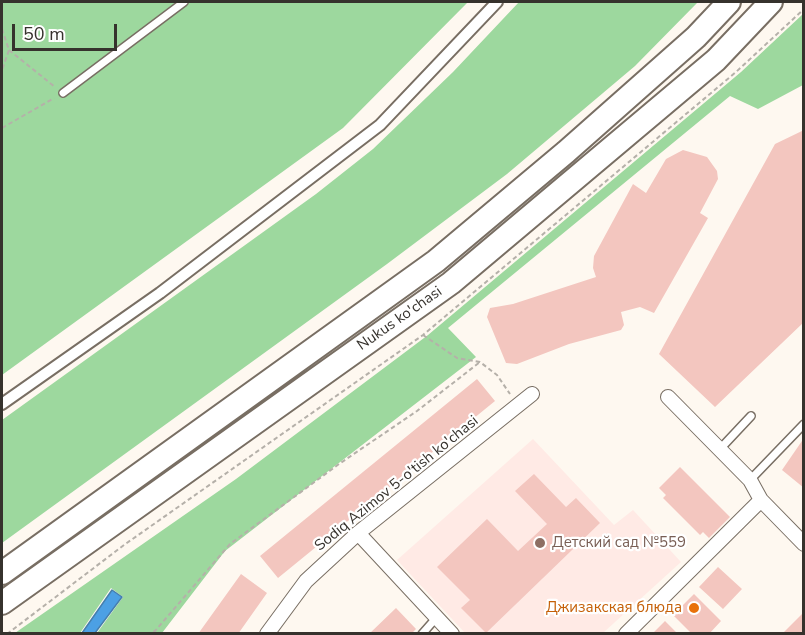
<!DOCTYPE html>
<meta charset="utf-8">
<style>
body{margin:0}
#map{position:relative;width:805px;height:635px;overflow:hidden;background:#fef8f0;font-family:"Nunito Sans",sans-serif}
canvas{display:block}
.frame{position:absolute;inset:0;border:3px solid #36322d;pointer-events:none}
.scale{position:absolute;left:12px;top:24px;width:105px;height:27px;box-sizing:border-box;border:3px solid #36322d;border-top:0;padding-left:8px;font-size:18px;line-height:21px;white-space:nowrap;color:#36322d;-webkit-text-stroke:4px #fff;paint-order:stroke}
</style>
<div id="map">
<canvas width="805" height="635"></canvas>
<div class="frame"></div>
<div class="scale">50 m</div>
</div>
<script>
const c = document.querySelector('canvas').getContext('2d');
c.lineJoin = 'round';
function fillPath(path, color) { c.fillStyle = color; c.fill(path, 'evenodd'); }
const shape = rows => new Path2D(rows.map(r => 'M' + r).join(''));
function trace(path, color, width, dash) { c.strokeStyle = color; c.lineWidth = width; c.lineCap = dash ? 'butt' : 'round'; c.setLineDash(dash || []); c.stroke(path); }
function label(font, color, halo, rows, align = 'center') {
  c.font = font + ' "Nunito Sans",sans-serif'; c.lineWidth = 4.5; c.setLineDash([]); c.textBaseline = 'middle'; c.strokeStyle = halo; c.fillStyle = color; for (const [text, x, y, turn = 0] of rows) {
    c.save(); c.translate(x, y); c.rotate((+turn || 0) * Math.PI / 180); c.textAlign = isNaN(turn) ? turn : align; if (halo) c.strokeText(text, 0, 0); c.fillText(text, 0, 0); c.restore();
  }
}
fillPath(shape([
 [533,439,614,525,633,510,681,562,603,633,466,634,397,560]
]), '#ffeae5');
fillPath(shape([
 [2,2,468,2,343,128,2,375],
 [519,2,698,2,635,66,507,174,387,264,2,543,2,420,316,194,373,149,453,72],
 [803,14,803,85,758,109,730,96,448,328,476,357,225,551,162,633,97,633,123,597,111,588,80,633,15,633,236,479,428,335,741,72]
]), '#9dd89e');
const water = shape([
 [112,590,122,597,95,633,82,633,112,590]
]);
fillPath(water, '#4ca0e4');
trace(water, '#457fad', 1.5);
fillPath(shape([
 [804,130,804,322,715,407,659,354,775,144],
 [683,150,707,157,717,171,718,179,700,213,708,218,654,313,640,307,621,312,624,325,621,330,569,344,517,364,506,363,487,317,490,308,513,304,596,277,593,268,594,256,633,184,646,193,666,159],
 [477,379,495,401,278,578,260,556],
 [804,438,804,488,782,470],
 [680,467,730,517,709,538,703,532,700,535,663,498,666,495,659,488],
 [534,474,566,507,576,498,600,523,486,633,461,608,470,600,437,567,487,519,518,551,547,524,515,491],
 [718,567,742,589,723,609,699,587],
 [241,574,267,593,238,634,198,634],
 [694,594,721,621,709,634,692,634,673,615],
 [396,608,416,629,411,634,369,634],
 [804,612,804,634,782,634],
 [665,621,678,634,652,634]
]), '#f3c6bf');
const service = shape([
 [63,93,184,2],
 [720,449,751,416],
 [750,480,804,424],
 [422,634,437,617]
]);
const pedestrian = shape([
 [2,404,160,293,380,125,497,2]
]);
const minor = shape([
 [668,397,750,480,761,500,804,544],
 [358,533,452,634],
 [267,634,306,581,358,533,532,394],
 [626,634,761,500]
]);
const primary = shape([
 [2,573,436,261,566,152,696,37,729,2],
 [2,603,451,283,716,60,771,2]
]);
trace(service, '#786e63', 10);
trace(pedestrian, '#786e63', 14);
trace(minor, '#786e63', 16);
trace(primary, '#786e63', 26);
trace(shape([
 [2,29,9,50,2,70],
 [9,50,55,87],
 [2,128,54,98],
 [423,335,457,358,480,362,497,375,510,394],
 [7,634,124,545,423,335,736,72,804,9],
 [146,634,155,631,230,544,339,464,417,411,480,362]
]), '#b5b0a9', 2, [4.5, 3]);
trace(service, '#fff', 7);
trace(pedestrian, '#fff', 10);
trace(minor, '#fff', 14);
trace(primary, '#fff', 22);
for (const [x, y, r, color] of [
 [540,543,6,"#8d6e63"],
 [694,608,6,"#e8710a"]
]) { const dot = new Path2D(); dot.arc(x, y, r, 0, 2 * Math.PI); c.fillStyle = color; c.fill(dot); trace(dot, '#fff', 2); }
label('15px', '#36322d', '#fff', [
 ["Nukus ko'chasi",400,319,-35],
 ["Sodiq Azimov 5-o'tish ko'chasi",397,484,-39]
]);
label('15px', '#785e54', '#fff', [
 ["Детский сад №559",552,543]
], 'left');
label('15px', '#c56008', '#fff', [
 ["Джизакская блюда",682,608]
], 'right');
</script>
